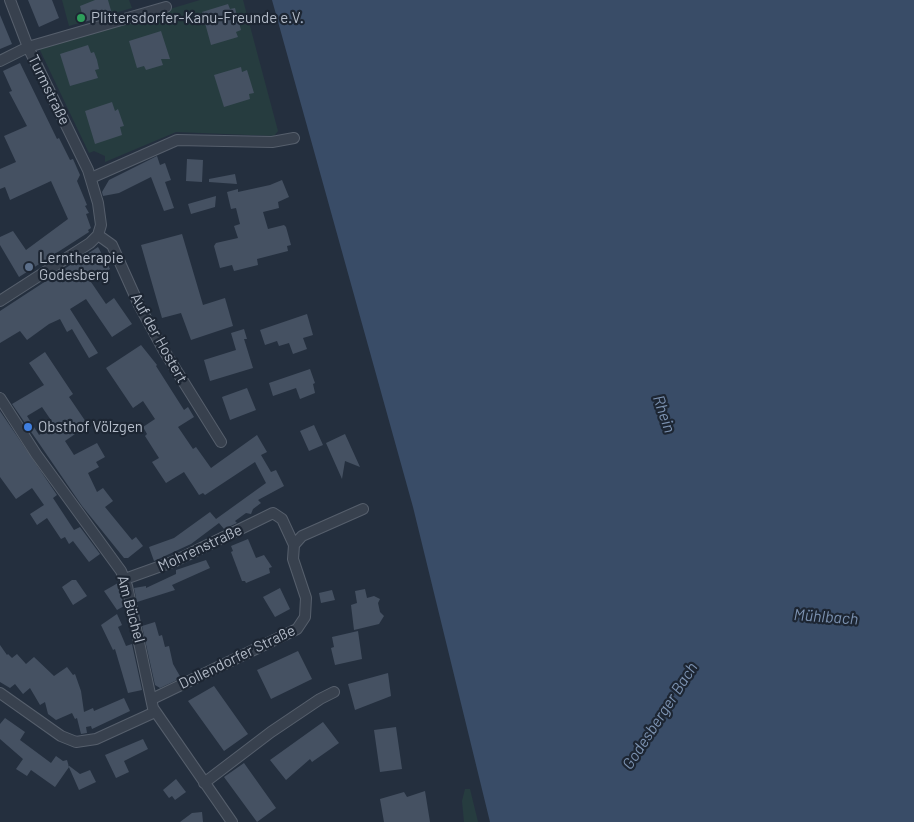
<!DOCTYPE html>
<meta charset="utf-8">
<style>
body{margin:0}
canvas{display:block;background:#242f3e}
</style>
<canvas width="914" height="822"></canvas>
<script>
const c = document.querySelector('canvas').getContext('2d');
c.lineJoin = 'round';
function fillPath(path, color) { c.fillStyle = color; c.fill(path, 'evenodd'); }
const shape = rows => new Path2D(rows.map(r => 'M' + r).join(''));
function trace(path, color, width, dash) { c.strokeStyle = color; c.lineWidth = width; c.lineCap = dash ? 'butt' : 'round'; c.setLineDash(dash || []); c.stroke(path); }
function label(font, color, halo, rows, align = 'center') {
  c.font = font + ' Barlow,sans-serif'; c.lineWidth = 4.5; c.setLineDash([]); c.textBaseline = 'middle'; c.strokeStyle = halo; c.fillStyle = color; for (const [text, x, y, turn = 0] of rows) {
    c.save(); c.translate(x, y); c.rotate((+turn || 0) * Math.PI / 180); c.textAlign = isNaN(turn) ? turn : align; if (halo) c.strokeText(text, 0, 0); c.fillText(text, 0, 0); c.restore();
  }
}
fillPath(shape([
 [62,0,129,0,132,8,69,26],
 [200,0,243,0,278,131,274,136,176,132,105,162,105,156,94,151,89,153,39,48],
 [465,789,470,789,478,822,464,822,462,801]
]), '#263c3f');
fillPath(shape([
 [272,0,914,0,914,822,490,822,413,507]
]), '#394c67');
fillPath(shape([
 [28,0,52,0,59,18,39,27],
 [95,0,108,0,112,14,84,22,80,6],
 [228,4,230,9,235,8,241,30,236,32,238,37,211,45,202,12],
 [0,15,12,44,0,49],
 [161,31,170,59,161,59,163,65,146,70,144,66,137,68,129,41],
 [88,45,91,53,94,52,97,60,99,69,95,70,98,78,70,86,60,54],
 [20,63,57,139,59,138,70,160,73,159,80,175,77,181,87,205,85,206,89,213,86,214,91,228,88,230,89,232,19,277,0,245,0,237,13,231,26,250,68,219,51,181,10,200,5,187,0,189,0,169,16,162,4,136,27,126,9,92,12,91,3,71],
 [241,67,242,72,247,70,254,93,249,94,250,99,224,107,214,75],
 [112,102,115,111,118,109,124,126,120,127,122,135,95,144,85,111],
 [157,156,160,165,165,163,171,180,165,182,174,208,164,211,151,177,119,193,103,196,102,192,109,180],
 [187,159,203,160,202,182,186,181],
 [235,174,237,184,209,182,209,179],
 [282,180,289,197,278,202,279,208,263,212,268,229,284,225,286,227,291,245,287,246,288,251,257,259,258,265,234,271,232,265,220,268,214,246,216,243,238,238,234,226,240,224,236,208,231,209,227,192,238,189,238,192,270,185],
 [216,196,215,207,191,214,188,204],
 [182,234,203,305,225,298,233,326,191,340,181,313,162,318,141,245],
 [98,247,110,269,91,282,106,304,114,298,132,324,112,337,86,299,70,309,98,353,89,358,72,329,67,332,60,319,49,324,27,340,20,331,0,343,0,311],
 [307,314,313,335,303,338,307,349,293,354,289,343,279,346,277,341,265,345,260,330],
 [244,329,247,339,244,339,253,368,210,381,204,360,236,350,231,333],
 [141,345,157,365,156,366,184,410,188,407,194,417,178,427,193,449,196,447,211,468,257,435,267,452,261,455,271,472,276,470,284,486,258,500,261,503,253,509,251,514,246,513,235,521,237,523,224,529,219,523,191,544,154,561,149,547,174,538,210,512,216,519,266,483,255,462,205,495,203,493,199,495,184,472,166,483,152,462,159,458,145,436,147,434,143,427,155,419,143,401,133,408,106,368],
 [45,352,73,394,69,397,88,425,65,441,74,455,97,443,105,457,96,462,99,467,88,473,97,492,103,488,113,501,105,507,132,540,136,537,143,546,128,558,124,558,82,506,12,404,44,385,29,363],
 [42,407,55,426,39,435,27,416],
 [310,369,315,383,313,384,315,393,300,399,296,388,273,396,269,383],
 [247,388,256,410,230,420,222,397],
 [0,411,57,495,53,498,74,530,80,527,100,554,89,562,73,541,69,544,65,537,61,539,47,518,37,525,30,514,44,505,32,488,16,499,0,477],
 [314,425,323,445,309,451,300,431],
 [345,434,360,467,345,461,342,479,326,443],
 [248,539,256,558,264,555,272,567,269,568,270,573,246,583,245,581,242,581,231,552,233,551,231,546],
 [206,560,210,568,172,585,175,590,137,602,134,588,146,586,146,588,176,574,176,570],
 [72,580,76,580,87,596,73,605,62,587],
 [118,583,124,606,117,610,104,591],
 [280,588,290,609,275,617,263,597],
 [365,589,367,598,374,596,380,599,378,603,380,612,384,616,379,624,354,630,351,605,357,603,355,591],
 [332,590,335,600,321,603,319,593],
 [117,614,122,625,118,627,126,646,132,644,142,690,128,693,115,649,113,650,101,625],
 [155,622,159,636,162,635,165,647,169,646,173,664,181,678,160,688,155,685,142,626],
 [358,631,362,659,335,665,331,648,334,647,332,637],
 [0,645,7,655,8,654,12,658,17,654,26,664,34,657,54,676,67,667,73,675,75,674,81,691,84,712,93,708,94,711,124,698,130,711,92,729,91,726,86,727,87,733,81,734,77,718,75,719,72,713,56,720,48,714,45,702,40,705,30,688,23,694,15,684,10,688,0,682],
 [298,651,312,679,271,699,257,670],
 [388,673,391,696,355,710,348,684],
 [214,686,248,734,224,751,188,701],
 [5,718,25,732,20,740,51,763,56,756,63,761,67,760,69,767,55,787,31,770,27,776,16,769,23,759,0,739,0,724],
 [323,722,339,743,312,762,310,759,286,780,270,760],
 [396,727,402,769,380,772,374,730],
 [143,739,148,749,124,761,129,772,116,778,105,755],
 [244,763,276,808,257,822,224,777],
 [68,765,80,774,90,770,96,782,79,790],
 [176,779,186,792,175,800,172,796,169,798,163,790],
 [425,791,430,822,384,822,380,799,404,792,407,797],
 [202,812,203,822,180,822,192,813]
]), '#455162');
const street = shape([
 [0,61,28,47,166,7],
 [91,178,177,140,272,142,294,138],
 [98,235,112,245,139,305,163,349,221,442],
 [0,301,90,243,98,235,101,225,98,203,88,170,28,47,10,0],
 [0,398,36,454,121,571,127,586,153,708,232,822],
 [294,545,302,536,363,509],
 [125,579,175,561,273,513,282,519,294,545,293,559,306,598,305,617,297,629,152,699],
 [0,693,61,736,76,742,96,739,155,712],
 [204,783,271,732,320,699,334,692]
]);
trace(street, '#565f6c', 12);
trace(street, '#38414e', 10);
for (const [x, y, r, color] of [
 [81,18,5,"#2e9e5b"],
 [29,267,5,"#5c6f8a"],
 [28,427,5,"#3f7fe0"]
]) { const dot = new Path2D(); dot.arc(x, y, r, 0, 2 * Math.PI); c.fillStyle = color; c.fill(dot); trace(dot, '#1d2633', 2); }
label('15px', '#b4bcc9', '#1d2633', [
 ["Plittersdorfer-Kanu-Freunde e.V.",91,18],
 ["Lerntherapie",39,258],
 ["Godesberg",39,275],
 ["Obsthof Völzgen",38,427]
], 'left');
label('15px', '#b4bcc9', '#1d2633', [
 ["Turmstraße",49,90,64],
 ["Auf der Hostert",159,338,61],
 ["Mohrenstraße",200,548,-25],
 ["Am Büchel",131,609,75],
 ["Dollendorfer Straße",237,657,-26]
]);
label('italic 16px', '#7c92b1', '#1d2633', [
 ["Rhein",664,414,71],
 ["Mühlbach",826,617,4],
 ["Godesberger Bach",660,716,-57]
]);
</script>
